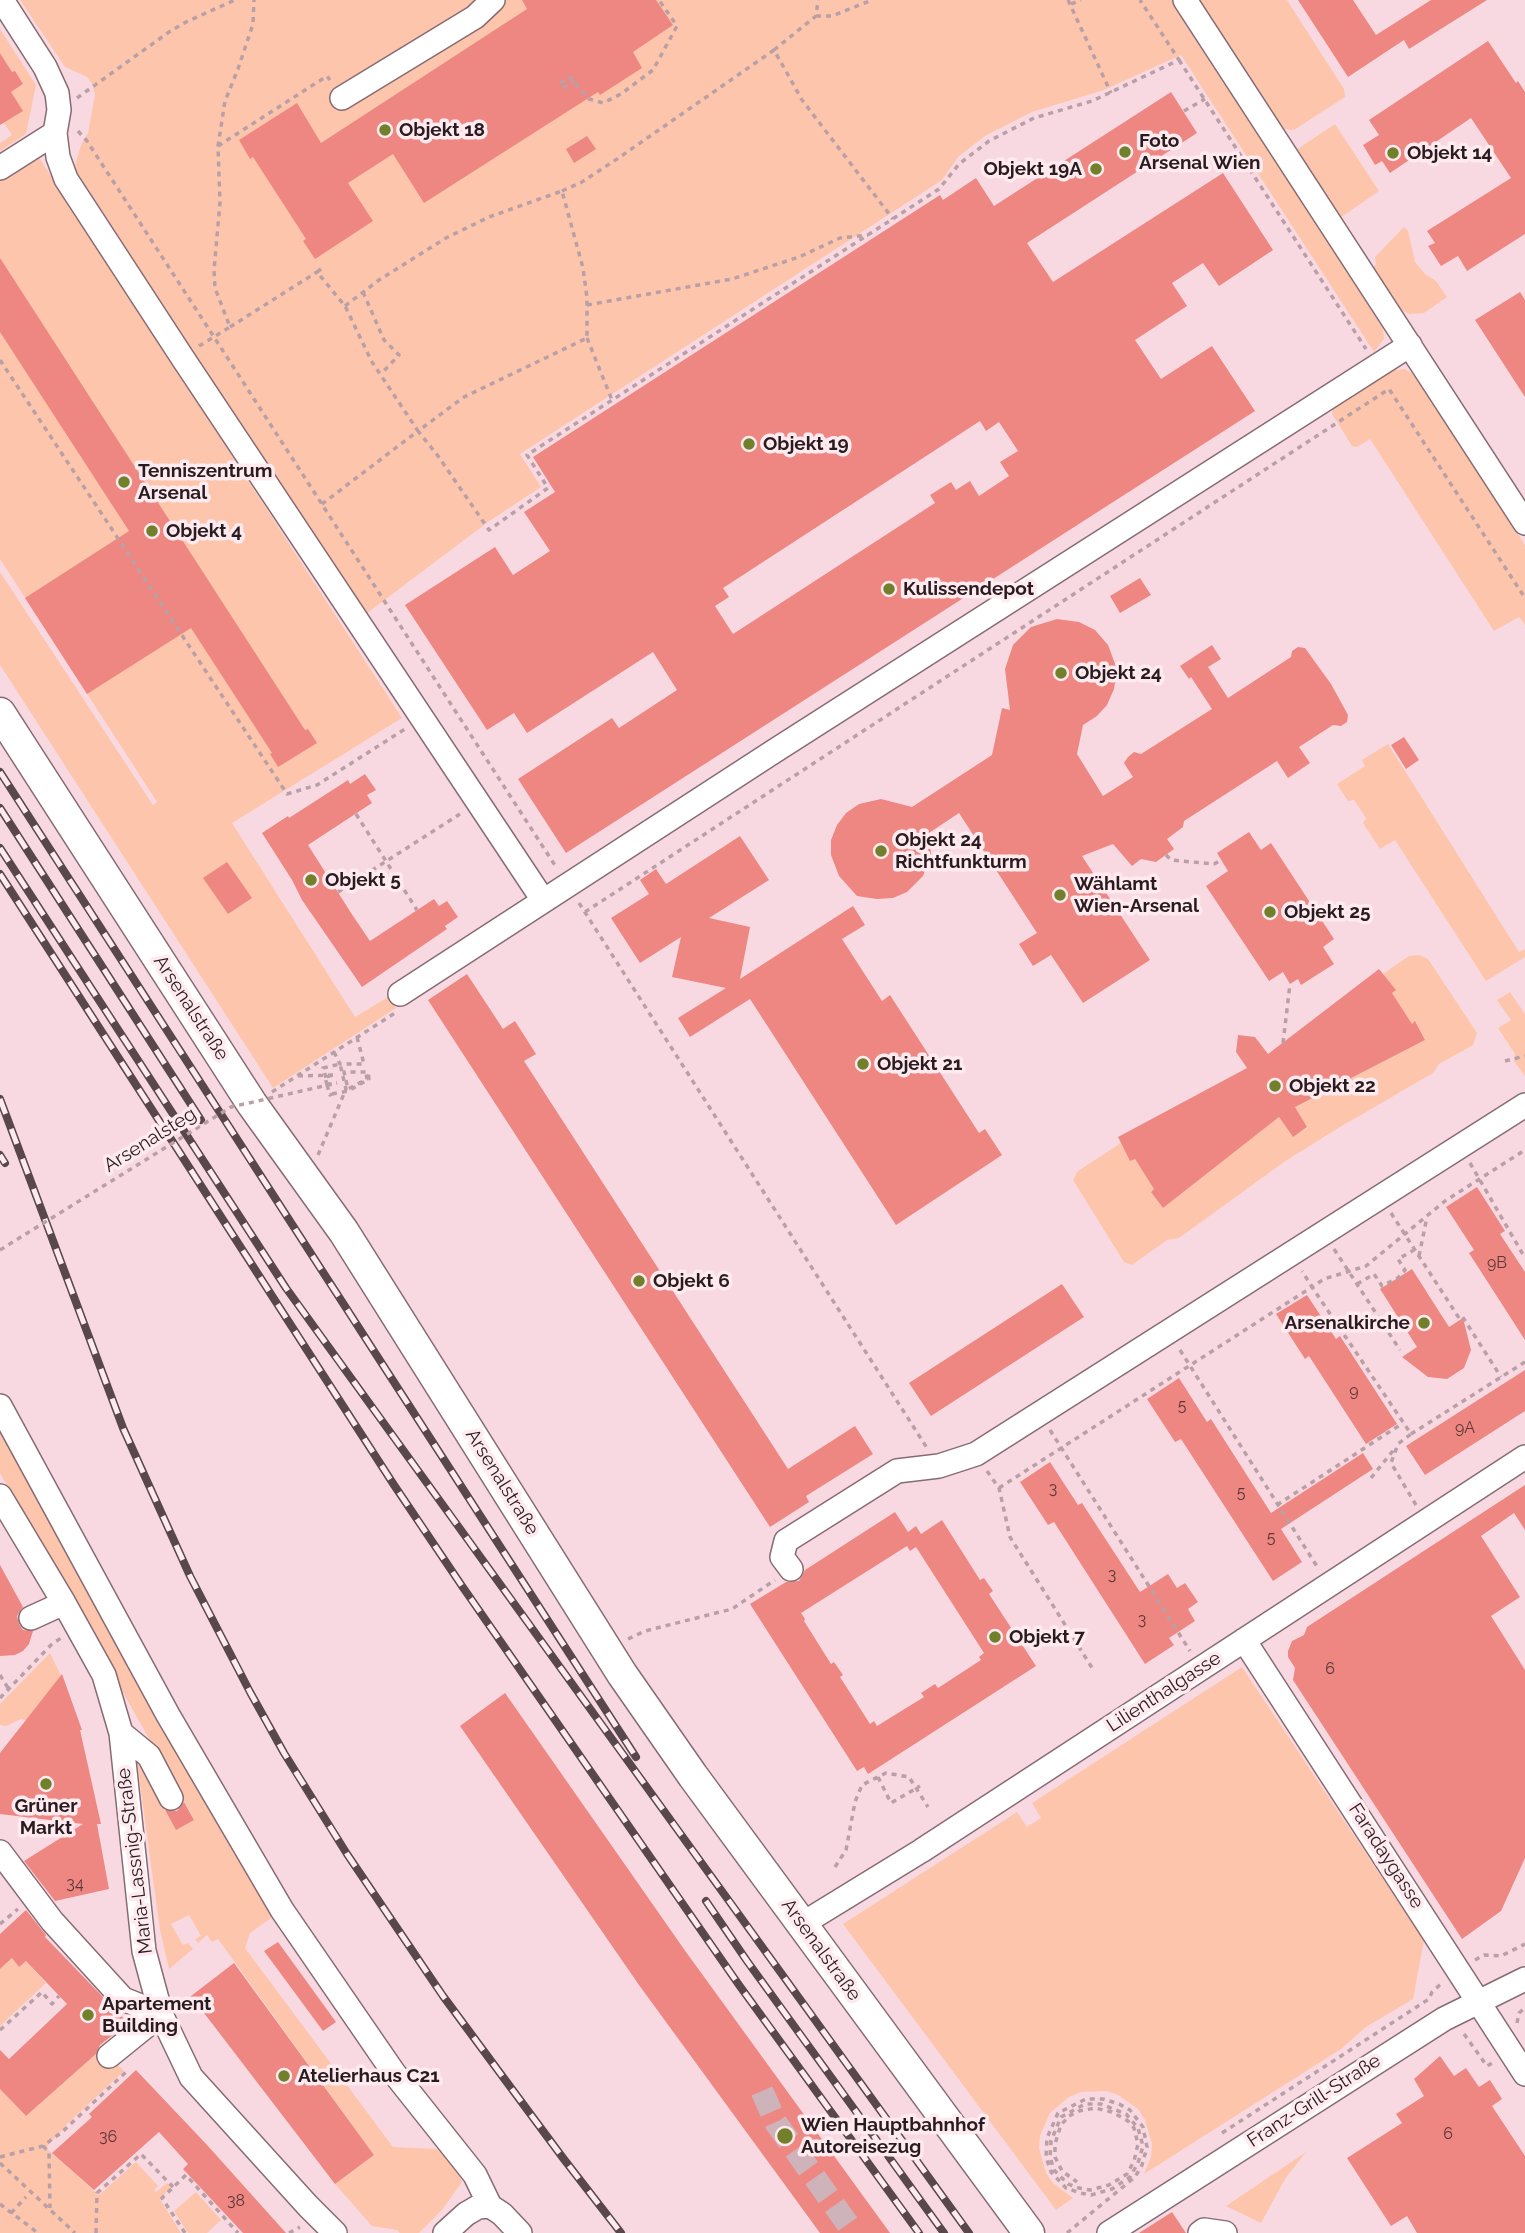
<!DOCTYPE html>
<meta charset="utf-8">
<style>
body{margin:0}
canvas{display:block;background:#f9d9e1}
</style>
<canvas width="1525" height="2233"></canvas>
<script>
const c = document.querySelector('canvas').getContext('2d');
c.lineJoin = 'round';
function fillPath(path, color) { c.fillStyle = color; c.fill(path, 'evenodd'); }
const shape = rows => new Path2D(rows.map(r => 'M' + r).join(''));
function trace(path, color, width, dash) { c.strokeStyle = color; c.lineWidth = width; c.lineCap = dash ? 'butt' : 'round'; c.setLineDash(dash || []); c.stroke(path); }
function label(font, color, halo, rows, align = 'center') {
  c.font = font + ' Raleway,sans-serif'; c.lineWidth = 7; c.setLineDash([]); c.textBaseline = 'middle'; c.strokeStyle = halo; c.fillStyle = color; for (const [text, x, y, turn = 0] of rows) {
    c.save(); c.translate(x, y); c.rotate((+turn || 0) * Math.PI / 180); c.textAlign = isNaN(turn) ? turn : align; if (halo) c.strokeText(text, 0, 0); c.fillText(text, 0, 0); c.restore();
  }
}
fillPath(shape([
 [20,0,1172,0,1383,328,1384,339,1374,352,1181,55,1104,90,1032,112,985,136,959,156,942,180,520,454,541,487,488,522,362,617,78,179,75,166,81,145,88,133,95,94,92,84,87,77,65,67],
 [1199,0,1287,0,1344,89,1345,97,1294,130,1282,129],
 [0,29,36,85,26,134,0,151,0,143,12,135,4,123,11,92,23,84,15,71,12,72,0,53],
 [1335,124,1379,191,1340,218,1296,150],
 [38,156,402,718,232,823,355,1017,390,996,396,1008,273,1088,0,665,0,572,153,805,157,802,0,559,0,177],
 [1404,227,1408,231,1415,262,1425,274,1436,281,1447,297,1424,313,1410,314,1400,310,1372,269,1376,264,1375,257],
 [1405,369,1417,377,1525,545,1525,625,1519,617,1494,631,1370,439,1357,447,1352,446,1332,414,1333,405,1385,371],
 [1388,744,1519,952,1525,949,1525,957,1486,981,1395,840,1380,849,1363,823,1366,818,1354,800,1348,801,1337,784,1365,766,1362,760],
 [1419,955,1428,959,1477,1033,1473,1045,1439,1064,1433,1073,1335,1130,1284,1162,1179,1238,1167,1240,1132,1265,1124,1262,1073,1180,1078,1171,1121,1143,1130,1161,1135,1159,1154,1189,1151,1192,1163,1208,1279,1117,1292,1136,1307,1128,1295,1107,1425,1040,1416,1022,1412,1024,1392,993,1395,990,1383,974,1409,956],
 [1510,992,1525,1014,1525,1076,1514,1061,1515,1054,1498,1028,1511,1020,1497,1000],
 [0,1417,277,1914,250,1933,245,1948,393,2147,437,2149,456,2165,462,2182,442,2210,419,2233,400,2233,397,2230,372,2226,335,2184,374,2155,218,1939,212,1942,207,1935,198,1943,195,1939,201,1936,189,1915,171,1924,183,1945,188,1943,193,1949,169,1969,160,1930,137,1762,176,1830,194,1819,0,1473],
 [50,1653,61,1676,26,1720,21,1719,6,1726,0,1725,0,1704],
 [1242,1667,1424,1941,1413,1999,1366,2027,1341,2049,1144,2174,1151,2157,1152,2144,1145,2120,1138,2109,1118,2095,1106,2091,1081,2092,1069,2097,1050,2113,1040,2136,1039,2148,1046,2173,1053,2183,1073,2198,1056,2210,843,1924,1017,1812,1027,1827,1041,1818,1032,1803],
 [12,1958,19,1967,26,1961,46,1983,0,2026,0,1969],
 [102,2049,124,2071,67,2124,46,2148,99,2195,136,2162,158,2186,154,2190,156,2192,167,2183,171,2187,160,2199,181,2233,0,2233,0,2089,26,2116],
 [1306,2152,1285,2179,1261,2223,1226,2206],
 [196,2192,221,2220,207,2233,188,2233,174,2211]
]), '#fdc6ac');
fillPath(shape([
 [522,0,656,0,673,25,633,52,642,68,600,95,598,92,424,203,393,154,348,183,373,221,315,259,303,241,306,239,253,157,250,159,239,140,297,103,321,143,527,9],
 [1298,0,1353,0,1376,35,1431,0,1487,0,1409,49,1404,40,1348,77],
 [1488,41,1516,83,1518,81,1525,92,1525,234,1467,271,1458,256,1441,266,1428,246,1435,243,1427,231,1511,178,1471,118,1390,173,1382,161,1375,165,1363,145,1379,135,1369,120],
 [0,53,12,72,15,71,23,84,11,92,23,111,0,125],
 [1171,92,1197,133,1027,243,1053,282,1223,173,1273,250,1219,286,1203,263,1172,283,1187,306,1135,340,1161,379,1212,346,1255,411,566,853,518,779,612,718,619,728,677,690,653,652,527,733,514,713,487,730,405,605,495,547,513,575,550,551,524,512,555,492,533,457,940,195,943,200,976,178,994,206],
 [980,421,986,431,999,422,1018,451,1000,462,1009,476,979,496,970,481,956,490,951,482,930,495,935,503,733,634,715,606,729,597,723,588],
 [587,136,596,149,574,163,566,149],
 [0,258,305,730,308,729,317,743,278,767,270,754,272,753,191,628,87,694,25,598,129,531,0,332],
 [1520,292,1525,300,1525,397,1475,320],
 [1140,578,1151,595,1120,613,1110,596],
 [1057,619,1079,622,1095,630,1108,645,1117,669,1114,689,1107,705,1097,716,1083,725,1077,754,1103,796,1133,777,1124,763,1128,757,1134,752,1141,754,1212,709,1191,677,1189,679,1180,666,1212,645,1221,659,1208,667,1228,698,1291,657,1292,651,1298,647,1305,648,1331,684,1348,715,1347,722,1341,726,1333,725,1299,747,1310,763,1288,778,1277,761,1184,821,1183,827,1167,839,1174,849,1156,862,1141,859,1132,866,1113,844,1082,856,1150,960,1083,1003,1051,955,1033,966,1019,944,1037,933,959,813,929,833,931,854,923,876,907,892,893,898,877,899,857,896,839,876,831,855,831,840,837,825,846,813,859,804,881,799,912,807,992,755,1002,708,1010,710,1005,669,1013,645,1031,627],
 [1404,737,1419,760,1406,769,1391,745],
 [365,774,376,790,367,795,372,803,308,845,353,916,370,941,434,899,439,906,447,901,458,917,445,926,447,929,362,987,302,900,292,880,262,833,288,816,289,818,348,780,350,784],
 [1249,832,1261,850,1271,843,1334,939,1323,947,1334,964,1301,985,1298,979,1290,984,1283,972,1269,981,1206,886,1228,871,1217,853],
 [740,836,769,880,709,918,750,927,740,979,853,906,865,925,842,939,882,1001,890,995,979,1133,985,1129,1002,1155,896,1225,750,999,690,1037,678,1018,726,988,672,977,681,937,640,963,611,918,649,894,640,880,656,869,666,884],
 [227,862,252,898,228,914,203,878],
 [1379,969,1396,990,1392,993,1412,1024,1415,1021,1425,1040,1295,1107,1307,1127,1293,1137,1279,1117,1163,1208,1151,1192,1154,1189,1135,1159,1130,1161,1118,1137,1247,1068,1236,1052,1238,1035,1255,1037,1268,1054],
 [467,974,503,1029,515,1021,536,1054,524,1061,788,1469,855,1426,873,1454,806,1496,809,1502,770,1527,428,1000],
 [1477,1187,1505,1231,1500,1234,1525,1272,1525,1340,1469,1253,1474,1250,1446,1207],
 [1412,1269,1449,1327,1463,1318,1471,1350,1464,1368,1447,1379,1428,1377,1402,1357,1417,1347,1380,1289],
 [1062,1284,1084,1317,931,1416,909,1383],
 [1307,1295,1336,1339,1340,1336,1397,1424,1366,1444,1309,1356,1305,1359,1276,1314],
 [1525,1370,1525,1411,1425,1475,1406,1446],
 [1179,1378,1207,1422,1211,1419,1271,1513,1363,1453,1373,1469,1281,1529,1302,1562,1273,1581,1181,1439,1175,1442,1147,1399],
 [1050,1462,1078,1505,1082,1503,1140,1592,1168,1574,1177,1588,1185,1583,1198,1602,1188,1609,1195,1621,1169,1638,1174,1645,1145,1664,1054,1522,1048,1525,1020,1482],
 [1525,1485,1525,1530,1514,1513,1481,1536,1520,1597,1491,1616,1525,1670,1525,1858,1501,1911,1462,1939,1293,1680,1295,1668,1288,1657,1288,1651,1292,1641,1304,1635,1307,1627],
 [895,1512,908,1532,916,1526,921,1534,942,1520,980,1580,984,1578,993,1591,989,1594,1036,1666,868,1774,864,1767,857,1771,750,1604,786,1582,799,1581,805,1570],
 [907,1546,910,1551,916,1547,984,1653,979,1657,981,1660,938,1688,935,1684,921,1693,924,1697,877,1726,874,1721,870,1724,840,1677,843,1675,834,1662,831,1664,804,1621,805,1619,801,1613],
 [0,1565,23,1607,17,1616,19,1624,23,1630,33,1631,29,1644,23,1651,15,1655,0,1656],
 [62,1674,82,1730,80,1730,101,1824,97,1824,109,1889,55,1901,24,1861,83,1824,0,1814,0,1753],
 [505,1693,686,1952,890,2233,820,2233,639,1985,460,1726],
 [184,1802,194,1820,176,1830,165,1810,177,1811],
 [26,1910,46,1935,45,1937,128,2023,100,2045,96,2054,26,2116,0,2089,0,2050,9,2059,67,2004,26,1961,19,1967,12,1958,0,1969,0,1934],
 [278,1942,336,2022,323,2031,264,1951],
 [234,1963,374,2155,335,2184,191,1996],
 [1440,2056,1454,2076,1466,2068,1479,2087,1490,2080,1502,2099,1492,2106,1525,2156,1525,2233,1417,2233,1407,2216,1391,2226,1347,2158,1402,2123,1396,2114,1424,2096,1414,2079],
 [136,2070,208,2146,286,2233,243,2233,183,2169,188,2164,159,2132,94,2190,52,2153,92,2117,89,2114],
 [1172,2212,1186,2233,1139,2233]
]), '#ee8782');
trace(shape([
 [762,2091,776,2123,854,2233]
]), '#cfb3ba', 23, [23, 11]);
const minor = shape([
 [2,0,45,67,57,93,59,110,55,133,58,157,66,179,182,357,543,900],
 [1185,0,1525,523],
 [342,98,475,17,493,0],
 [0,168,55,133],
 [400,994,776,750,1410,345],
 [0,1406,168,1715,282,1910,394,2073,475,2175,490,2206],
 [0,1496,64,1603,104,1675,121,1733,144,1951,161,2014,191,2077,308,2206,335,2233],
 [791,1569,782,1557,786,1541,897,1471,939,1466,976,1454,1525,1105],
 [31,1618,64,1603],
 [1244,1640,1525,2074],
 [121,1733,149,1756,171,1798],
 [0,1852,52,1921,123,1999,161,2014],
 [802,1924,921,1851,1525,1457],
 [109,2056,161,2014],
 [445,2233,466,2214,478,2207,490,2206,502,2214,520,2233],
 [1109,2233,1444,2019,1525,1979],
 [1200,2233,1204,2230,1225,2233]
]);
const major = shape([
 [0,713,252,1104,344,1232,622,1674,693,1776,1029,2233]
]);
trace(minor, '#876b73', 26);
trace(major, '#876b73', 33);
trace(shape([
 [648,0,649,0],
 [1068,0,1111,93],
 [1071,4,1081,0],
 [816,16,832,16,872,0],
 [774,50,816,16,818,0],
 [1179,60,1366,349],
 [560,83,570,77,589,99,603,103,621,94,653,70,677,26,659,0],
 [563,88,574,81],
 [77,98,169,32,186,22,235,0],
 [1184,111,1205,99],
 [78,131,87,141,214,337,556,867],
 [218,146,327,76,330,80],
 [562,191,582,182,617,159,774,50,802,100,893,219],
 [321,269,317,272,345,306,372,362,418,431,322,504],
 [363,292,384,340,399,355,381,374],
 [587,305,732,279,799,257,840,238,868,235],
 [345,306,379,280,446,238,489,217,562,191,583,268,587,298,587,338,464,397,418,431,438,456,489,530,548,488,527,455,939,189,959,164,989,141,1034,118,1092,101,1179,60,1140,0],
 [230,327,317,272],
 [587,338,612,400],
 [199,346,230,327,215,288,214,270,220,203,218,146,225,101,238,69,253,24,254,0],
 [0,360,287,794,317,785,405,729],
 [356,814,417,910],
 [1166,855,1171,860,1214,864,1221,860],
 [338,892,460,814],
 [579,903,927,1448],
 [585,912,1389,389,1525,598],
 [1283,1043,1290,984],
 [334,1052,340,1064,364,1064,357,1037],
 [1505,1061,1525,1056],
 [298,1076,334,1075],
 [327,1085,330,1095,332,1094],
 [272,1092,395,1013],
 [318,1155,346,1089,340,1064,323,1068,328,1084,337,1083],
 [1470,1163,1525,1258],
 [1391,1213,1459,1318,1462,1316,1501,1377],
 [1334,1249,1400,1350],
 [1419,1256,1427,1217],
 [1357,1284,1374,1274,1382,1286,1398,1278,1405,1270,1398,1259,1414,1250],
 [1180,1350,1318,1568],
 [1050,1430,1190,1651],
 [1411,1434,1525,1362],
 [987,1471,999,1488,1010,1537,1094,1671],
 [1371,1478,1396,1447],
 [999,1488,1312,1287,1302,1271],
 [1277,1505,1403,1423],
 [1416,1505,1391,1463,1398,1444,1411,1434,1312,1287,1324,1279,1366,1266,1445,1201,1525,1150],
 [628,1639,645,1631,732,1609,775,1580],
 [0,1675,8,1688],
 [0,1698,51,1645,61,1638],
 [878,1777,891,1803,920,1786],
 [835,1867,846,1850,855,1802,862,1785,886,1773,909,1777,928,1807],
 [0,1924,18,1909],
 [1475,1960,1484,1955,1501,1956,1525,1944],
 [1517,2023,1519,2013,1525,2008],
 [0,2030,42,1992,52,2004,59,1996],
 [1464,2034,1487,2066,1494,2062],
 [1222,2133,1429,1999,1432,1992,1443,1982],
 [43,2146,49,2152,50,2208],
 [0,2157,43,2146,62,2132,126,2072],
 [0,2163,75,2233],
 [0,2204,38,2233],
 [11,2213,26,2197],
 [96,2233,97,2193,141,2154,173,2187],
 [185,2233,162,2198,186,2175,238,2233],
 [289,2233,300,2227]
]), '#b9a0a6', 3.5, [5, 5]);
trace(minor, '#fff', 23);
trace(major, '#fff', 30);
const rail = shape([
 [0,772,636,1757],
 [0,808,201,1120],
 [0,848,286,1288,969,2233],
 [0,874,394,1485,462,1586,739,1985,919,2233],
 [0,1099,123,1428,190,1576,250,1692,284,1753,347,1854,443,1996,563,2158,621,2233],
 [0,1155,5,1163],
 [706,1901,747,1961,944,2233]
]);
trace(rail, '#58484d', 8);
trace(rail, '#feeaef', 5, [16]);
trace(shape([
 [327,1085,325,1077,334,1075],
 [332,1094,348,1091,369,1079,368,1072,344,1072,348,1089,367,1079,366,1073],
 [0,1250,231,1107,337,1083],
 [1067,2233,1135,2177,1142,2165,1147,2147,1143,2127,1130,2110,1119,2104,1103,2099,1086,2099,1058,2113,1047,2138,1046,2157,1051,2172,1066,2188,1080,2193,1091,2195,1112,2189,1130,2177,1138,2163,1143,2146,1138,2128,1126,2114,1101,2104,1085,2104,1061,2117,1051,2141,1050,2157,1054,2170,1068,2184,1079,2188,1090,2190,1109,2185,1127,2174,1134,2161,1138,2144,1134,2128,1128,2121,1112,2112,1095,2108,1079,2111,1069,2116,1061,2125,1058,2134,1055,2144,1055,2157,1062,2171,1077,2182]
]), '#b9a0a6', 3.5, [5, 5]);
for (const [x, y, r, color] of [
 [385,130,7,"#727f2b"],
 [1125,152,7,"#727f2b"],
 [1393,153,7,"#727f2b"],
 [1096,169,7,"#727f2b"],
 [749,444,7,"#727f2b"],
 [124,482,7,"#727f2b"],
 [152,531,7,"#727f2b"],
 [889,589,7,"#727f2b"],
 [1061,673,7,"#727f2b"],
 [881,851,7,"#727f2b"],
 [311,880,7,"#727f2b"],
 [1060,895,7,"#727f2b"],
 [1270,912,7,"#727f2b"],
 [863,1064,7,"#727f2b"],
 [1275,1086,7,"#727f2b"],
 [639,1281,7,"#727f2b"],
 [1424,1323,7,"#727f2b"],
 [995,1637,7,"#727f2b"],
 [46,1784,7,"#727f2b"],
 [88,2015,7,"#727f2b"],
 [284,2076,7,"#727f2b"],
 [785,2136,9,"#727f2b"]
]) { const dot = new Path2D(); dot.arc(x, y, r, 0, 2 * Math.PI); c.fillStyle = color; c.fill(dot); trace(dot, '#feeaef', 2.5); }
label('16px', '#5a3738', null, [
 ["9B",1497,1263],
 ["9",1354,1391],
 ["5",1182,1406],
 ["9A",1465,1428],
 ["3",1053,1489],
 ["5",1241,1493],
 ["5",1271,1538],
 ["3",1112,1575],
 ["3",1142,1620],
 ["6",1330,1669],
 ["34",75,1884],
 ["6",1448,2134],
 ["36",108,2137],
 ["38",236,2201]
]);
label('bold 19px', '#281c20', '#feeaef', [
 ["Objekt 18",399,130],
 ["Foto",1139,141],
 ["Arsenal Wien",1139,163],
 ["Objekt 14",1407,153],
 ["Objekt 19A",1082,169,"right"],
 ["Objekt 19",763,444],
 ["Tenniszentrum",138,471],
 ["Arsenal",138,493],
 ["Objekt 4",166,531],
 ["Kulissendepot",903,589],
 ["Objekt 24",1075,673],
 ["Objekt 24",895,840],
 ["Richtfunkturm",895,862],
 ["Objekt 5",325,880],
 ["Wählamt",1074,884],
 ["Wien-Arsenal",1074,906],
 ["Objekt 25",1284,912],
 ["Objekt 21",877,1064],
 ["Objekt 22",1289,1086],
 ["Objekt 6",653,1281],
 ["Arsenalkirche",1410,1323,"right"],
 ["Objekt 7",1009,1637],
 ["Grüner",46,1806,"center"],
 ["Markt",46,1828,"center"],
 ["Apartement",102,2004],
 ["Building",102,2026],
 ["Atelierhaus C21",298,2076],
 ["Wien Hauptbahnhof",801,2125],
 ["Autoreisezug",801,2147]
], 'left');
label('19px', '#281c20', '#feeaef', [
 ["Arsenalstraße",191,1008,57],
 ["Arsenalsteg",150,1140,-32],
 ["Arsenalstraße",502,1482,58],
 ["Lilienthalgasse",1164,1692,-33],
 ["Faradaygasse",1386,1856,57],
 ["Maria-Lassnig-Straße",135,1861,-97],
 ["Arsenalstraße",821,1950,54],
 ["Franz-Grill-Straße",1314,2101,-33]
]);
</script>
